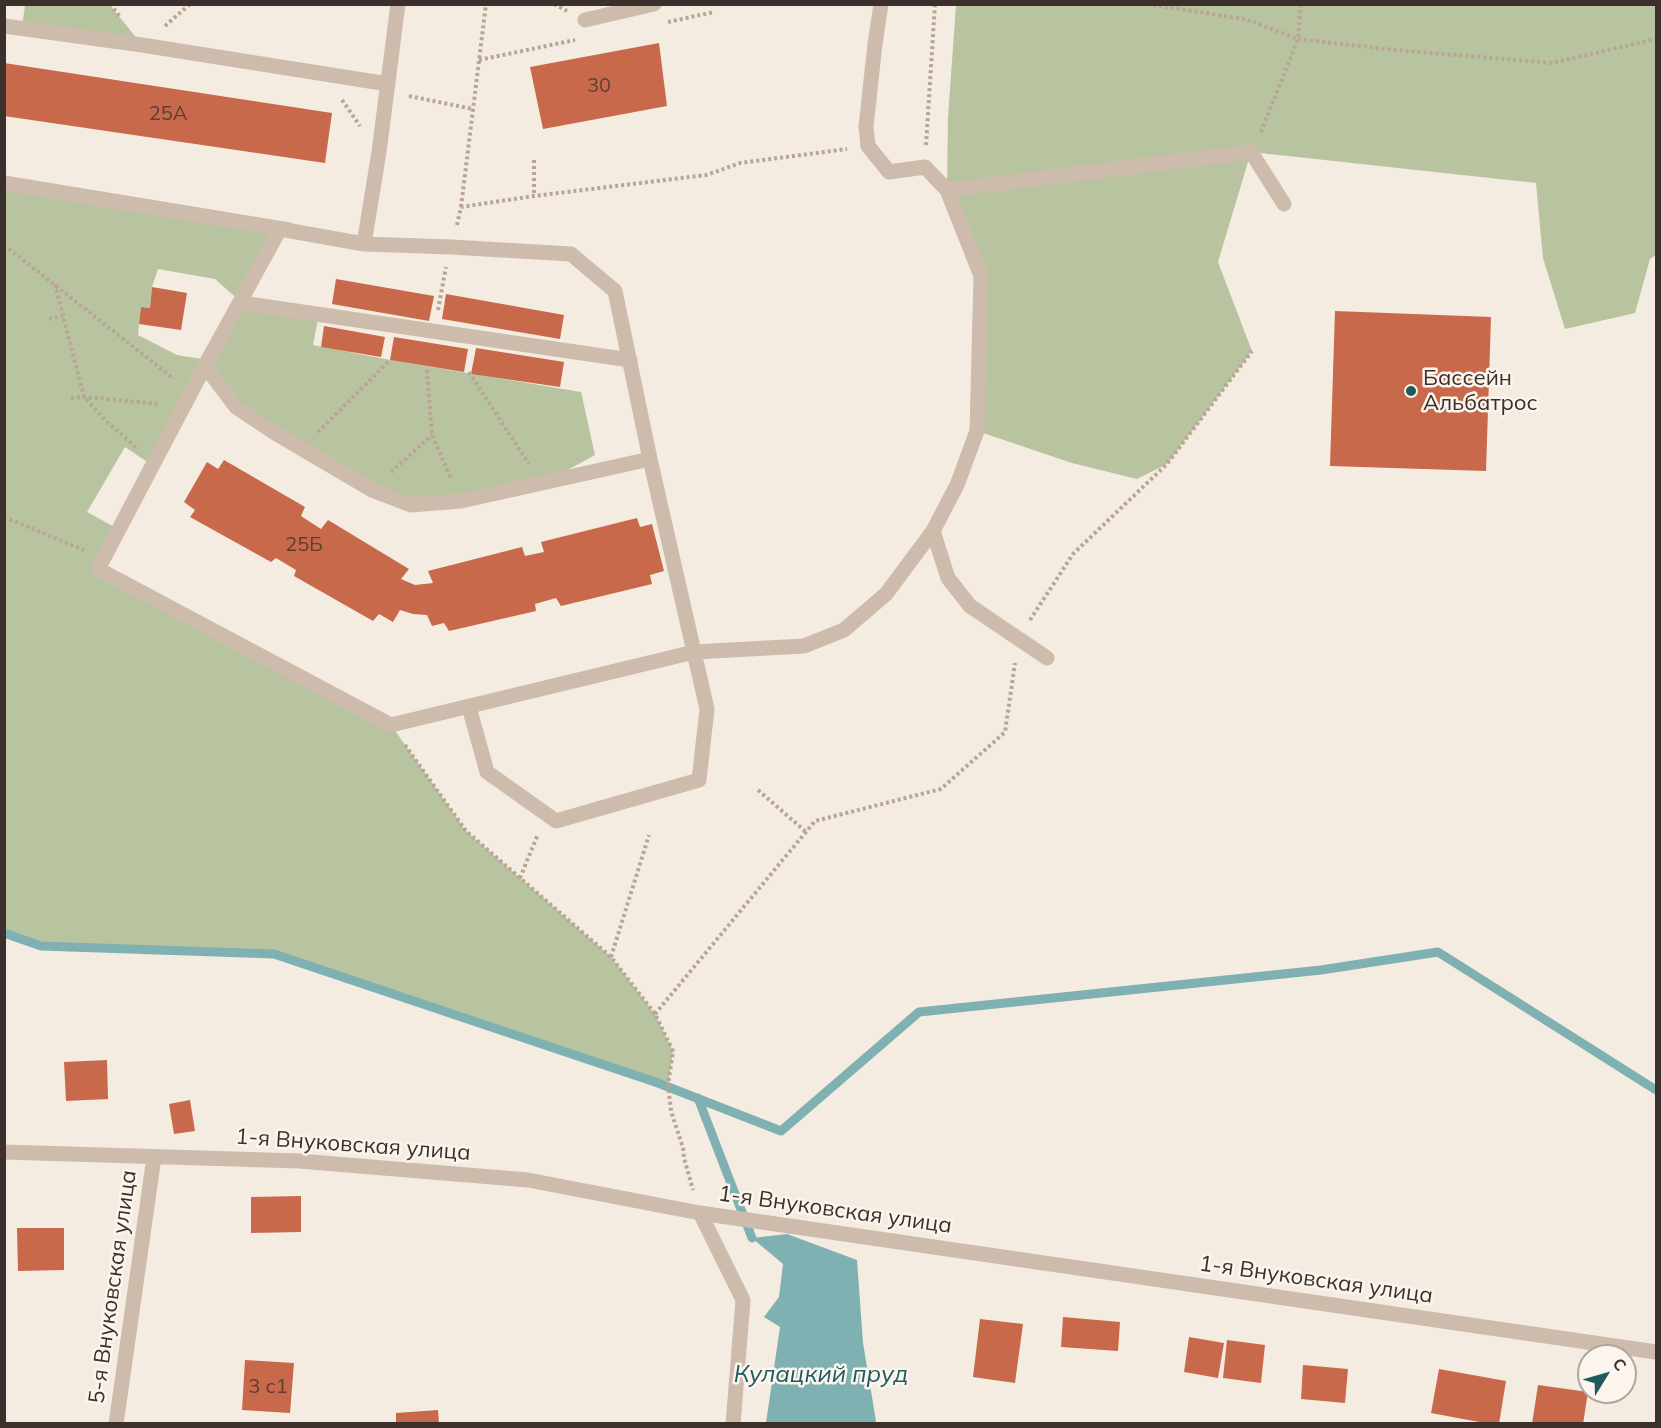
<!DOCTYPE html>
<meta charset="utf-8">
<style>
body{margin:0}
#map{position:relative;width:1661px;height:1428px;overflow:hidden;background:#f4ebe1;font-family:Mulish,sans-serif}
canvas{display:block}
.frame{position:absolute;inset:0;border:6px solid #3b302b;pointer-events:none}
.north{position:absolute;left:1577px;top:1344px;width:60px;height:60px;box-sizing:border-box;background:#fbf5ee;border:2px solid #aea6a0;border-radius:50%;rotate:53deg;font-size:16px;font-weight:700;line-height:24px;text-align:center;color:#3b302b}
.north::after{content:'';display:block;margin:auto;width:21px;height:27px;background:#1f5a5e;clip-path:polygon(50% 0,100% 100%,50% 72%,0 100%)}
</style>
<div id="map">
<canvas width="1661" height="1428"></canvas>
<div class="frame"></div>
<div class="north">С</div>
</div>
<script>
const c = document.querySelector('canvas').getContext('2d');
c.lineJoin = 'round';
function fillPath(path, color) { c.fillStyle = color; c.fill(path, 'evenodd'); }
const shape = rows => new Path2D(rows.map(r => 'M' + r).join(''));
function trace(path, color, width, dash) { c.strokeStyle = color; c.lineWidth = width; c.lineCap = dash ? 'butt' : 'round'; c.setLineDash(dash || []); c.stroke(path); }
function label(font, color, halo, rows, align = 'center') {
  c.font = font + ' Mulish,sans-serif'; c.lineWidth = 5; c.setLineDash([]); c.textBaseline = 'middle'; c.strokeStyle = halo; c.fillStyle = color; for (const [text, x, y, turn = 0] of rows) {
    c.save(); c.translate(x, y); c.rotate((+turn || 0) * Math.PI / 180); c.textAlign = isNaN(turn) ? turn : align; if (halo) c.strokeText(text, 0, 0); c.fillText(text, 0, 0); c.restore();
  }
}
fillPath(shape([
 [25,5,110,5,142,45,22,28],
 [956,5,1656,5,1656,255,1650,259,1635,313,1565,329,1543,258,1536,183,1251,152,1218,262,1252,351,1167,464,1137,479,1072,463,977,431,981,276,947,190,948,117],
 [5,183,280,228,241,302,319,314,313,345,390,360,581,392,595,455,542,484,411,505,236,407,205,366,152,465,125,447,87,512,118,529,98,568,391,725,466,831,611,957,655,1014,673,1051,668,1085,274,954,41,946,4,933],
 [158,269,215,279,241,302,208,360,177,355,138,335,141,307,150,308,152,287]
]), '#b8c4a0');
fillPath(shape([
 [787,1234,857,1260,863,1343,876,1421,875,1423,766,1423,780,1327,764,1317,779,1297,783,1264,752,1238]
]), '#7fb0b2');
trace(shape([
 [4,933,41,946,274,954,658,1083,781,1131,919,1012,1321,970,1438,952,1656,1090],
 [698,1098,752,1238]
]), '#7fb0b2', 9);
fillPath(shape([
 [659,43,667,106,543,129,530,67],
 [4,63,332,113,325,163,4,116],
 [336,279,434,296,429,321,332,304],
 [152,287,187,293,181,330,139,324,141,307,150,308],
 [446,294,564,315,560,339,442,319],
 [1335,311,1491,317,1486,471,1330,466],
 [324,326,385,337,381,357,321,347],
 [394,337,468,349,464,372,390,360],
 [476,348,564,362,560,387,471,374],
 [224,460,305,507,301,516,321,529,328,520,409,569,401,579,415,585,433,583,428,571,522,547,525,556,544,552,541,542,637,518,640,527,652,524,664,571,650,575,652,584,561,606,556,598,535,604,536,611,449,631,444,623,432,626,427,615,413,614,400,610,393,622,379,614,373,621,294,576,296,570,276,558,271,562,190,517,195,510,184,502,207,462,218,469],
 [107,1060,108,1099,66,1101,64,1062],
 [190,1100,195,1131,174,1134,169,1104],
 [301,1196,301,1232,251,1233,251,1197],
 [17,1228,64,1228,64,1270,18,1271],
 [1063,1317,1120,1322,1118,1351,1061,1347],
 [980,1319,1023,1324,1015,1383,973,1377],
 [1189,1337,1224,1343,1218,1378,1184,1372],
 [1227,1340,1265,1345,1261,1383,1223,1378],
 [245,1360,294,1363,290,1413,242,1410],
 [1303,1365,1348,1369,1345,1403,1301,1399],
 [1439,1369,1506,1381,1499,1424,1490,1424,1431,1413],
 [1538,1385,1588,1392,1583,1424,1532,1424],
 [438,1410,439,1424,396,1424,396,1413]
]), '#c8694b');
trace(shape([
 [110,4,121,18],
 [554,4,567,11],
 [1147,4,1245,19,1298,39,1386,49,1552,63,1656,39],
 [668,22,714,12],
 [165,26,190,4],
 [479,60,575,40],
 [409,96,473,109],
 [342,100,360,126],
 [1261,132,1298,39,1301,4],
 [926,145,935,4],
 [534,160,534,196],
 [461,207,486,4],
 [457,225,461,207,534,196,706,175,740,163,847,149],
 [4,245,174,379],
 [55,284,84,397,106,421,137,448],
 [438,310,446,267],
 [49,319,63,316],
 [427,370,432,435,451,479],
 [469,372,529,464],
 [71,398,84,397,160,404],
 [318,432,390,360],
 [391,472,432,435],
 [4,517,84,550],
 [1030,620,1073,554,1167,464,1252,351],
 [405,745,466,831,611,957,655,1014,673,1051,668,1085,671,1111,683,1148,684,1158,693,1190],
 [758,790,806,832],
 [520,878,538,834],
 [611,957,649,835],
 [655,1014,815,821,941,789,1005,732,1015,663]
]), '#b9a596', 4, [3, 3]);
trace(shape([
 [585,20,654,4],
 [4,26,142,45,388,84],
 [868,146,889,172,925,167,947,190,1251,152,1284,204],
 [4,183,289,230],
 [280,229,364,244,451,247,571,254,615,291,650,459,694,652,391,725,98,569,208,360,280,229],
 [354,242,364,244,379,152,398,4],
 [241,303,630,360],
 [205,366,236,407,275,433,372,490,411,505,461,501,650,459],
 [933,531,948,578,970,606,1047,658],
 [469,707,487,772,556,821,699,780,707,709,694,652,804,646,844,630,886,594,933,531,957,485,977,431,981,276,947,190]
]), '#cdbbac', 15);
trace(shape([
 [868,146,866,127,875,44,881,4],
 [4,1152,299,1161,528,1180,700,1213,1656,1352],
 [700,1213,743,1300,733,1424],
 [116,1424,154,1157]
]), '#cdbbac', 15);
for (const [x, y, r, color] of [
 [1411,391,6,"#1f5a5e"]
]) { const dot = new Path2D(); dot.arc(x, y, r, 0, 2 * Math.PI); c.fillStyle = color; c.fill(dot); trace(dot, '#fbf5ee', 2); }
label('20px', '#5e3e33', null, [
 ["30",599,86],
 ["25А",168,114],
 ["25Б",304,545],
 ["3 с1",268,1387]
]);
label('22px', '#3b302b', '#fbf5ee', [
 ["Бассейн",1423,378],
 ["Альбатрос",1423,403]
], 'left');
label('22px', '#3b302b', '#fbf5ee', [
 ["1-я Внуковская улица",353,1145,4],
 ["1-я Внуковская улица",835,1210,8],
 ["1-я Внуковская улица",1316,1280,8],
 ["5-я Внуковская улица",113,1287,-82]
]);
label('italic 24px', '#1f5a5e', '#fbf5ee', [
 ["Кулацкий пруд",821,1375]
]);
</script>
